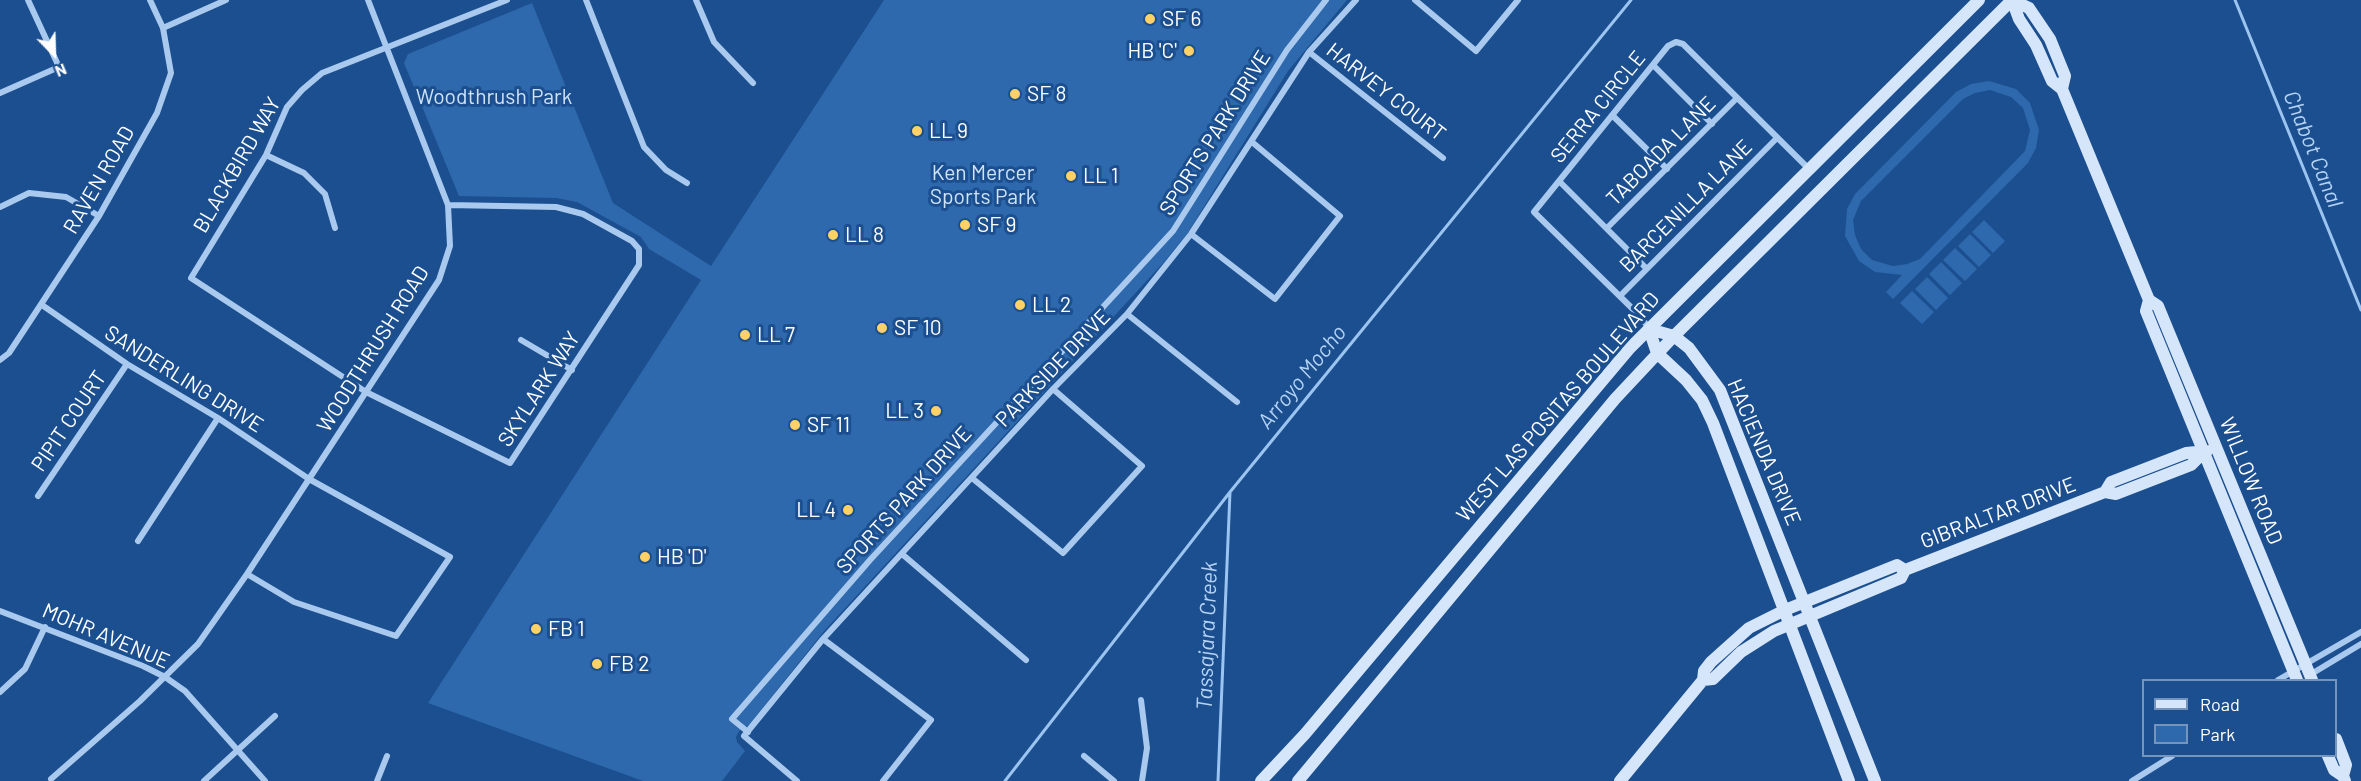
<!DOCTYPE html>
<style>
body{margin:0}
#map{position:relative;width:2361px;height:781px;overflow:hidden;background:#1b4f8f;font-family:Barlow,sans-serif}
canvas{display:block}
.legend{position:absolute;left:2142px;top:679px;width:195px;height:78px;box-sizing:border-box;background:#1b4f8f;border:2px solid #7695bc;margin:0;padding:8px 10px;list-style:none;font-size:18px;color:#fff}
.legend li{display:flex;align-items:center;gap:12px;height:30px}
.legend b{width:30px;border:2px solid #7695bc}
.north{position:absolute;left:24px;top:24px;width:60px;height:60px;-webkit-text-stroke:4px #1b4f8f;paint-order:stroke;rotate:157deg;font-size:16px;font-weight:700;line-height:24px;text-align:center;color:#fff}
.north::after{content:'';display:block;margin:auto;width:21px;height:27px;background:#fff;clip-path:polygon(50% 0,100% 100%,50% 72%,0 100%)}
</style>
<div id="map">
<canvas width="2361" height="781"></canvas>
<ul class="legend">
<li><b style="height:8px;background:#d6e6fa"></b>Road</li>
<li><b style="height:16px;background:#2e69ad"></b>Park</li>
</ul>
<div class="north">N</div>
</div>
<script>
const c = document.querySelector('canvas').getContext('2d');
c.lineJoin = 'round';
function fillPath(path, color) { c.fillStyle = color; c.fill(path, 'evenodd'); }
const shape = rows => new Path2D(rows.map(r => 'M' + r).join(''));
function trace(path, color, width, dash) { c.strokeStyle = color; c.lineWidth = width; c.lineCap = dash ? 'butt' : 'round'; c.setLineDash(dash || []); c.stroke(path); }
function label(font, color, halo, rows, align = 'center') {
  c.font = font + ' Barlow,sans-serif'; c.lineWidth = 6; c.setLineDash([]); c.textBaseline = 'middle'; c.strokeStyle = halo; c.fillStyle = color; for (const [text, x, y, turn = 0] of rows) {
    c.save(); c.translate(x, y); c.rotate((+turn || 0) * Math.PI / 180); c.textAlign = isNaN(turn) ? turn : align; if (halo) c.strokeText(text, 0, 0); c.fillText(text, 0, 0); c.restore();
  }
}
fillPath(shape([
 [884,0,1347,0,1288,71,1187,234,1164,262,825,630,749,725,740,730,736,737,737,742,745,751,722,781,643,781,428,703,701,280,649,249,641,237,577,202,556,198,459,196,404,63,408,54,532,3,613,203,711,266],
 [1989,81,2016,89,2030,103,2039,130,2036,148,2028,163,1893,299,1886,292,1902,275,1875,272,1859,261,1845,236,1847,209,1855,194,1956,92,1971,84],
 [1990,90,2011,97,2023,108,2030,130,2025,151,1920,259,1907,264,1893,266,1872,260,1861,249,1855,235,1853,220,1861,201,1963,99,1975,93],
 [1984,220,2005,241,1993,253,1972,232],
 [1970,234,1991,255,1979,267,1958,246],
 [1955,248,1977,269,1965,281,1943,260],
 [1941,262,1962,283,1950,295,1929,274],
 [1927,277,1948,298,1936,310,1915,289],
 [1912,291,1934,312,1922,324,1900,303]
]), '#2e69ad');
trace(shape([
 [2235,0,2361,310],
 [1005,781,1230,492,1631,0],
 [1218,781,1230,492]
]), '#9cc4f0', 3);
trace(shape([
 [586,0,644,147,666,170,687,183],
 [696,0,714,42,753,83],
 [1415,0,1476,51,1518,0],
 [163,28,226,0],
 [1309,52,1443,158],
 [1653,65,1712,124],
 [0,93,59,67,28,0],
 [1612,115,1667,169],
 [266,155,304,173,325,194,335,228],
 [1559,181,1646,268],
 [448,205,556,207,583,214,632,241,639,249,639,265,510,463,366,392,191,278,266,155,287,107,302,90,322,73,507,0],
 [0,207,29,193,66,197,99,216],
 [1607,228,1737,98],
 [1191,234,1275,299,1340,216,1252,142],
 [1620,296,1776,139],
 [42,305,127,364,218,418,309,479,450,557,396,636,294,602,247,574],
 [1127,314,1237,402],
 [1649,329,1642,318,1534,212,1668,46,1676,42,1683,44,1810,170],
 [521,340,572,370],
 [0,360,9,353,99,216,157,113,171,73,163,28,150,0],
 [972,478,1063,553,1142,466,1053,389],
 [38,496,127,364],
 [138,541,218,418],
 [902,554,1026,660],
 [0,611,143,666,165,677,185,691,265,781],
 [823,639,931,720,883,781],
 [2308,676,2361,644],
 [2278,680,2361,632],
 [0,692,25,669,45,627],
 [1141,700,1147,748,1142,781],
 [748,732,732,719,870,560,1173,231,1287,50,1326,0],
 [1084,756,1114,781],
 [51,779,140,701,198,644,247,574,439,280,450,246,448,205,368,0],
 [204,781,275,716],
 [377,781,387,756],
 [797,781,744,736,823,639,1053,389,1127,314,1191,234,1309,52,1356,0],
 [2132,781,2172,756]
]), '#a9c9ee', 6);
trace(shape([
 [2012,0,2019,19,2036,45,2052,81,2062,89,2149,300,2146,311,2297,680],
 [2012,0,2029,8,2050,39,2065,76,2062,89],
 [2149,300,2158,306,2312,680],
 [1649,329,1674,336,1689,348,1720,390,1875,781],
 [1649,329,1657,353,1686,380,1702,400,1713,423,1849,781],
 [2105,492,2111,482,2186,453,2207,451],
 [1703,680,1713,679,1741,652,1774,631,1901,578,1905,570,2105,492,2116,494,2191,465,2204,452],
 [2336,739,2346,765,2343,776],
 [2328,756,2334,770,2343,776,2345,781],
 [1261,781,1305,734,1630,348,1979,0],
 [1298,781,1615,399,1674,336,2012,0],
 [1620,781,1703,680,1704,671,1711,662,1749,628,1785,610,1897,565,1905,570]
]), '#d6e6fa', 12);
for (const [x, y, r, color] of [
 [1150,19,6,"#ffd166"],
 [1189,51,6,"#ffd166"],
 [1015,94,6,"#ffd166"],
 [917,131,6,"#ffd166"],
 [1071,176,6,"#ffd166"],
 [965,225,6,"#ffd166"],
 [833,235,6,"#ffd166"],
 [1020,305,6,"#ffd166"],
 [882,328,6,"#ffd166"],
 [745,335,6,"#ffd166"],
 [936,411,6,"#ffd166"],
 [795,425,6,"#ffd166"],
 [848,510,6,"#ffd166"],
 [645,557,6,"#ffd166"],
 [536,629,6,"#ffd166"],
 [597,664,6,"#ffd166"]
]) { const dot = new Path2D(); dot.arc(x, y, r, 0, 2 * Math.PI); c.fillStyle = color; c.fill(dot); trace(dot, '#1b4f8f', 2); }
label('21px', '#fff', '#1b4f8f', [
 ["SF 6",1162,19],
 ["HB 'C'",1177,51,"right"],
 ["SF 8",1027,94],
 ["LL 9",929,131],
 ["LL 1",1083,176],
 ["SF 9",977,225],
 ["LL 8",845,235],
 ["LL 2",1032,305],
 ["SF 10",894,328],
 ["LL 7",757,335],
 ["LL 3",924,411,"right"],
 ["SF 11",807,425],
 ["LL 4",836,510,"right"],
 ["HB 'D'",657,557],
 ["FB 1",548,629],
 ["FB 2",609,664]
], 'left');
label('21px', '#fff', '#1b4f8f', [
 ["HARVEY COURT",1386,92,38],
 ["SERRA CIRCLE",1598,107,-51],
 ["SPORTS PARK DRIVE",1215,133,-58],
 ["TABOADA LANE",1661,151,-45],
 ["BLACKBIRD WAY",237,165,-60],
 ["RAVEN ROAD",99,180,-60],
 ["BARCENILLA LANE",1686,206,-45],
 ["WOODTHRUSH ROAD",373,349,-58],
 ["PARKSIDE DRIVE",1053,368,-46],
 ["SANDERLING DRIVE",184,379,32],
 ["SKYLARK WAY",539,389,-57],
 ["WEST LAS POSITAS BOULEVARD",1558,407,-49],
 ["PIPIT COURT",69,421,-56],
 ["HACIENDA DRIVE",1764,452,67],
 ["WILLOW ROAD",2251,481,68],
 ["SPORTS PARK DRIVE",904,500,-48],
 ["GIBRALTAR DRIVE",1998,513,-21],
 ["MOHR AVENUE",106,636,23]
]);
label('21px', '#cfe3fa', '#1b4f8f', [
 ["Woodthrush Park",494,97],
 ["Ken Mercer",983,173],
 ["Sports Park",983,197]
]);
label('italic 22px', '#b5d3f5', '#1b4f8f', [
 ["Chabot Canal",2313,149,68],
 ["Arroyo Mocho",1302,377,-51],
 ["Tassajara Creek",1207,636,-88]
]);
</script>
